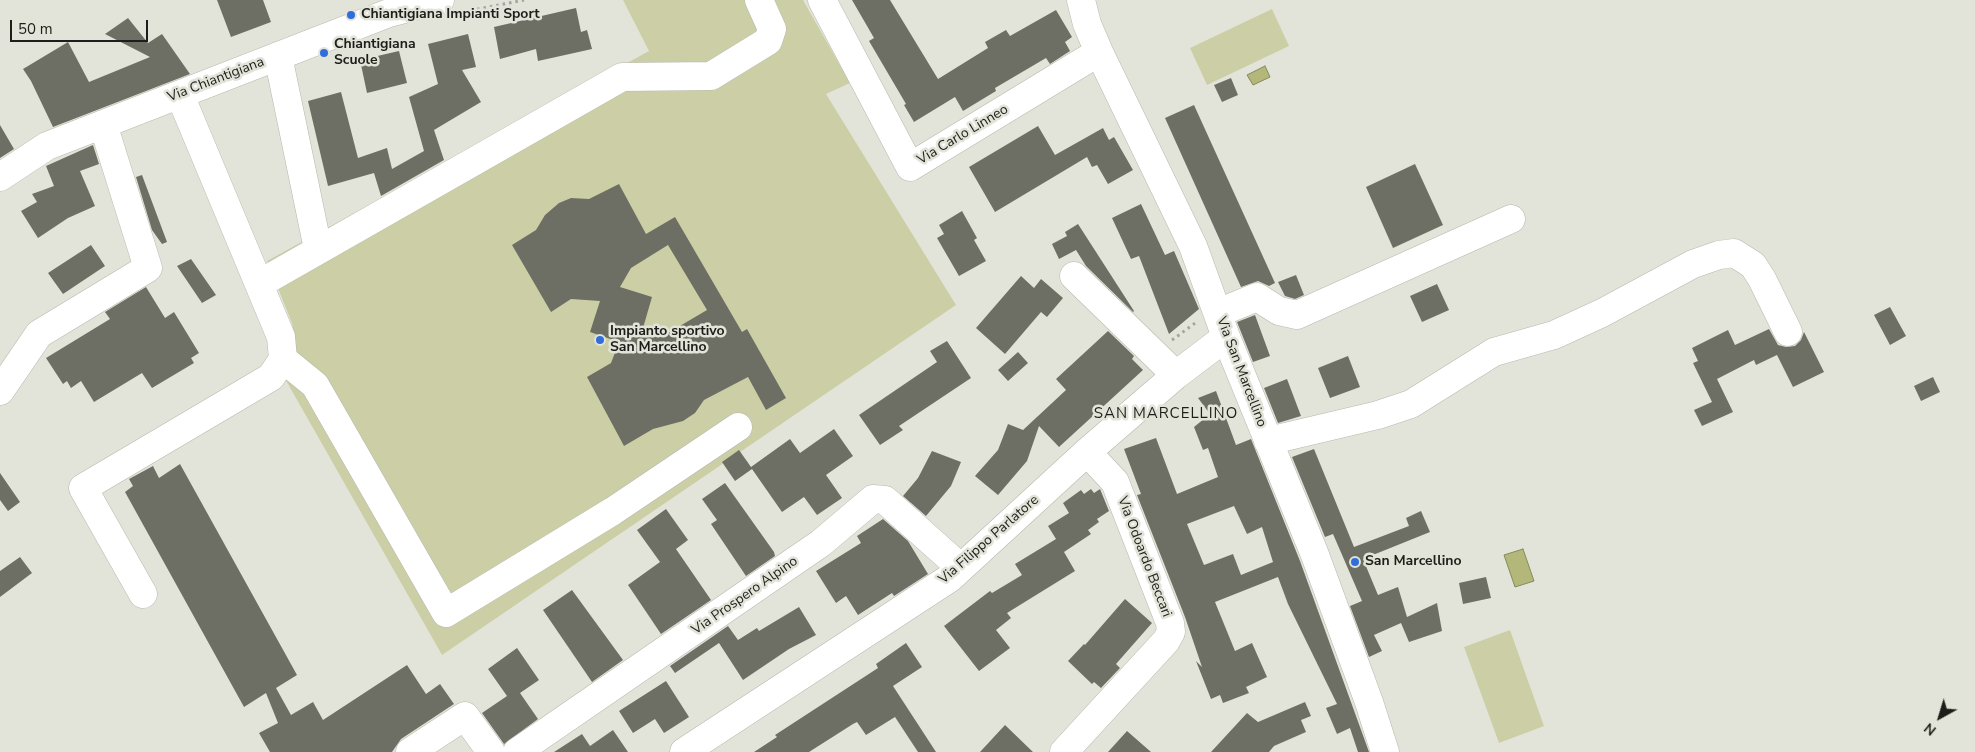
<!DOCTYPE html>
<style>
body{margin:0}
#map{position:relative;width:1975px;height:752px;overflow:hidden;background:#e3e4d9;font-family:"Nunito Sans",sans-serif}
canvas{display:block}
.north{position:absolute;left:1915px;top:692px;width:50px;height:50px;-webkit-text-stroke:4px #e3e4d9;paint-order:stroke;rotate:219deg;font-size:14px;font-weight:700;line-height:20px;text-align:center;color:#1d1e19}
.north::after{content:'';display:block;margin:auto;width:18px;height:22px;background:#1d1e19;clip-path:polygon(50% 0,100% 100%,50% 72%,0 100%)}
.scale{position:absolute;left:10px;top:20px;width:138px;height:22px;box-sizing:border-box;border:2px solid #1d1e19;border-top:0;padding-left:6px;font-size:15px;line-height:18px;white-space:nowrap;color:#1d1e19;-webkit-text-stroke:4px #e3e4d9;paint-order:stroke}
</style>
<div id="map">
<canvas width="1975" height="752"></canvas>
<div class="north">N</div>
<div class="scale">50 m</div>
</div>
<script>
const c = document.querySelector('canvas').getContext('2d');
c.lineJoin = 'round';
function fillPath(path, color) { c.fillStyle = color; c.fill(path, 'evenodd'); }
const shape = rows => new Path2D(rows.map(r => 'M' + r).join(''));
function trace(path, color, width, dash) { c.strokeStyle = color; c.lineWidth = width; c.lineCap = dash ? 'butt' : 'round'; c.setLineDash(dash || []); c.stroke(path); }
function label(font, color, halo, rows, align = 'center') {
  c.font = font + ' "Nunito Sans",sans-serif'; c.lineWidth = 5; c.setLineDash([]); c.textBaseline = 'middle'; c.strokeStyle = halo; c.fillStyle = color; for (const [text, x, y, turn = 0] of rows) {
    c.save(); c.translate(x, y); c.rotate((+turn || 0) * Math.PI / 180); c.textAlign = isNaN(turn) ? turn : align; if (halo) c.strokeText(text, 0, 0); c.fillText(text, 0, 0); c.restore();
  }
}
fillPath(shape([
 [623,0,803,0,850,83,826,94,956,305,442,655,284,377,297,356,292,323,267,261,649,51],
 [1272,9,1289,46,1207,85,1190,48],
 [1510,630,1544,726,1499,743,1464,647]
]), '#cccfa5');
const water = shape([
 [1265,66,1270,77,1253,85,1247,75,1265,66],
 [1523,549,1534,581,1515,587,1504,555,1523,549]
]);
fillPath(water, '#b3b779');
trace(water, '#86895c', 1);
fillPath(shape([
 [217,0,263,0,271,22,231,37],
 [852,0,890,0,938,79,988,48,985,42,1006,30,1010,36,1056,10,1072,37,1065,42,1070,51,1050,64,1046,58,995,88,996,91,963,111,955,97,914,122,904,105,906,104,869,41,874,38],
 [576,8,581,32,587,30,592,49,538,61,536,49,500,59,494,27],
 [128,18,148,43,162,34,190,74,53,127,31,81,23,69,68,42,89,82,150,57,105,34],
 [468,34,476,67,462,70,481,102,434,130,444,160,381,196,374,173,328,186,308,101,341,92,358,158,387,148,392,169,424,151,409,97,438,84,428,44],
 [399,51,407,83,367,93,360,60],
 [1231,78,1238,95,1222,102,1214,85],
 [1194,105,1275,283,1269,286,1258,281,1241,287,1165,118],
 [0,125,14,149,0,158],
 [1038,126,1055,155,1103,128,1109,140,1114,137,1133,170,1108,184,1097,165,1092,167,1087,157,995,212,969,167],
 [93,145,99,164,80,171,95,206,68,218,38,238,21,211,37,202,32,194,54,186,46,166],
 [1415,164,1443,225,1393,248,1366,187],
 [142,175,167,242,162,244,152,230,136,177],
 [619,184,646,234,675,217,742,332,747,329,786,398,766,410,748,377,704,400,695,413,683,421,653,429,624,446,587,377,611,363,619,342,590,332,600,301,571,299,551,312,512,245,536,230,545,215,559,203,571,198,589,199],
 [668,245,707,310,668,333,643,328,652,297,620,287,631,268],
 [1141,204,1165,255,1174,251,1199,309,1169,334,1139,256,1131,259,1112,218],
 [962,211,977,238,974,240,986,261,959,276,937,238,944,234,939,225],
 [1078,224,1134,311,1133,312,1086,266,1076,250,1059,259,1052,244,1067,236,1065,232],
 [91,245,105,266,63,294,48,273],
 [191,259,216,295,202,303,177,266],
 [1296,275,1304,295,1295,299,1285,296,1278,282],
 [1021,276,1034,288,1041,279,1063,298,1047,317,1041,312,1005,354,976,328],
 [1437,284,1449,310,1422,322,1410,296],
 [146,287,165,318,174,312,199,353,191,358,194,363,152,388,142,373,94,402,81,381,71,388,67,381,63,384,46,358,110,319,105,312],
 [1890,307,1906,336,1890,345,1874,315],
 [1255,315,1270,356,1253,362,1237,322],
 [1769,329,1778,345,1786,347,1795,346,1801,340,1804,332,1824,372,1793,387,1777,355,1756,365,1754,360,1717,379,1733,412,1702,426,1694,410,1712,402,1693,363,1698,361,1692,348,1728,330,1735,345],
 [1108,331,1134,356,1132,359,1143,370,1059,447,1039,426,1027,461,998,495,975,476,998,450,1008,424,1023,430,1066,390,1056,379],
 [947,341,971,378,899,426,903,430,880,445,859,415,937,362,930,351],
 [1018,352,1028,363,1008,381,998,370],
 [1348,356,1360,387,1330,398,1318,368],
 [1933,377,1940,392,1921,401,1914,386],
 [1287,379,1301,416,1278,423,1264,388],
 [1216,391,1236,445,1251,439,1300,561,1369,752,1358,752,1350,728,1337,734,1326,708,1337,704,1288,604,1278,577,1215,602,1235,651,1252,643,1267,677,1246,687,1249,693,1223,703,1220,695,1211,699,1196,661,1202,667,1185,617,1137,495,1141,494,1124,449,1156,438,1177,494,1218,477,1208,448,1203,450,1194,427,1210,414,1198,398],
 [1234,506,1247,534,1262,527,1273,562,1241,575,1233,554,1204,565,1187,524],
 [834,429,853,456,826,475,842,498,817,515,804,497,782,512,752,469,735,481,722,462,739,450,751,467,790,439,800,453],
 [1314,449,1354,547,1409,526,1406,518,1421,511,1430,532,1363,559,1378,595,1398,587,1407,617,1437,603,1442,631,1409,642,1401,623,1374,635,1382,651,1369,657,1350,606,1362,601,1333,534,1325,537,1292,457],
 [932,451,961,462,951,486,926,516,903,496,918,478],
 [180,464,297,675,276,688,291,715,313,702,323,720,407,665,426,694,440,684,454,704,401,739,392,752,270,752,259,733,278,723,266,693,244,707,125,492,133,486,129,479,153,466,159,478],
 [0,473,20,502,8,511,0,500],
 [725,483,774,552,775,556,746,576,711,524,717,520,702,499],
 [1091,489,1094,493,1100,489,1109,511,1097,519,1099,522,1088,530,1091,534,1064,552,1075,571,1007,613,1011,618,996,630,1010,648,979,671,944,626,990,591,992,593,1022,575,1015,564,1056,539,1048,526,1069,513,1063,503,1081,490,1084,494],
 [666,509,688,540,676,549,711,600,661,634,628,585,660,562,637,530],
 [883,519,908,541,928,574,894,596,892,593,858,615,846,596,836,603,816,571,861,543,857,536],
 [20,557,32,573,0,597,0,571],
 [1486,577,1491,598,1463,604,1459,583],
 [572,590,623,660,592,682,543,610],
 [1125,599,1152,623,1116,664,1120,668,1101,688,1094,682,1092,684,1068,661,1084,644,1085,645],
 [799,607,816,635,789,649,743,680,719,643,675,673,670,666,728,626,738,640,757,628,759,631],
 [906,643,922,667,893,686,936,752,918,752,895,717,866,735,857,722,853,724,809,752,754,752,777,737,775,735,878,668,876,664],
 [517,648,539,680,520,693,538,719,504,744,482,713,507,696,488,669],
 [666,681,689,717,664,733,655,719,633,733,619,711],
 [1305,702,1311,716,1301,720,1306,732,1274,746,1269,752,1211,752,1247,713,1258,722],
 [1005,725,1033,752,980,752],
 [613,730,628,752,554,752,582,734,590,746],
 [1127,731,1151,752,1108,752]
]), '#6e6f64');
const minor = shape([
 [822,0,910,167,1099,52],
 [1081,0,1087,24,1099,52,1193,246,1226,337,1315,555,1369,702,1385,752],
 [278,56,318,249],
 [0,177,47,146,389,13,440,0],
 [1074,276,1176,375],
 [259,284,622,77,711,76,768,41,772,29,759,0],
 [1218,313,1257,297,1279,311,1297,315,1511,219],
 [283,359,315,385,446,613,613,511,738,427],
 [0,391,39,334,148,268,103,124],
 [1268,441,1378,415,1411,404,1494,352,1554,335,1602,313,1693,264,1719,255,1734,253,1753,265,1762,279,1788,332],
 [143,594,83,488,271,377,283,359,281,337,180,95],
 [410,752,465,716,491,752],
 [517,752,821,543,873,499,885,500,961,568],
 [684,752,950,578,1087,452,1176,375,1226,337],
 [1064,752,1166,641,1171,632,1170,623,1115,482,1087,452]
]);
trace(minor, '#b7b8ad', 29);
trace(shape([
 [458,13,524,0],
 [1172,340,1198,321]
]), '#a3a49b', 3, [2.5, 4]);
trace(minor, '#fff', 28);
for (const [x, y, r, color] of [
 [351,15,5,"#306edb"],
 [324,53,5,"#306edb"],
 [600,340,5,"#306edb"],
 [1355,562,5,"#306edb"]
]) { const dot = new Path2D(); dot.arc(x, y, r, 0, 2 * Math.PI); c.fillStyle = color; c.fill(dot); trace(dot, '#e3e4d9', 2); }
label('bold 14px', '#1d1e19', '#e3e4d9', [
 ["Chiantigiana Impianti Sport",361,15],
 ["Chiantigiana",334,45],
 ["Scuole",334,61],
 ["Impianto sportivo",610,332],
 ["San Marcellino",610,348],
 ["San Marcellino",1365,562]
], 'left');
label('14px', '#1d1e19', '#e3e4d9', [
 ["Via Chiantigiana",216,80,-21],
 ["Via Carlo Linneo",963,135,-31],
 ["Via San Marcellino",1241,372,69],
 ["Via Filippo Parlatore",989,540,-41],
 ["Via Odoardo Beccari",1144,557,69],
 ["Via Prospero Alpino",745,596,-35]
]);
c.letterSpacing = '1px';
label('15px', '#1d1e19', '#e3e4d9', [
 ["SAN MARCELLINO",1166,414]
]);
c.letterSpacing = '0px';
</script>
